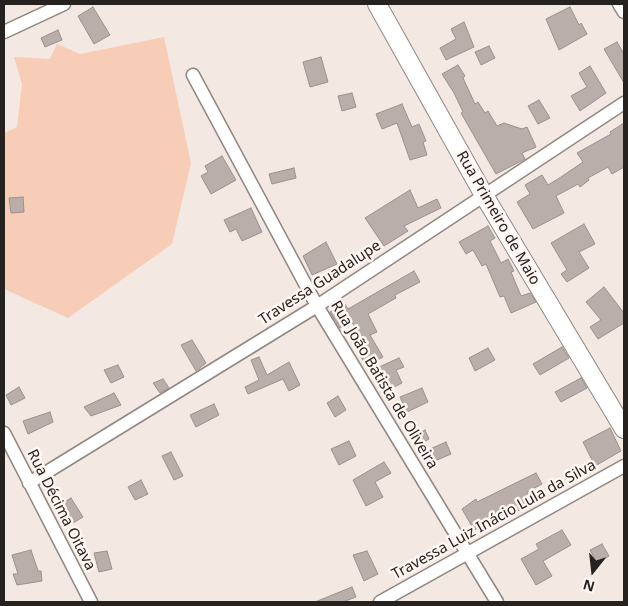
<!DOCTYPE html>
<meta charset="utf-8">
<style>
body{margin:0}
#map{position:relative;width:628px;height:606px;overflow:hidden;background:#f3e8e2;font-family:"Noto Sans",sans-serif}
canvas{display:block}
.frame{position:absolute;inset:0;border:5px solid #262220;pointer-events:none}
.north{position:absolute;left:568px;top:546px;width:50px;height:50px;-webkit-text-stroke:4px #fff6f1;paint-order:stroke;rotate:196deg;font-size:14px;font-weight:700;line-height:20px;text-align:center;color:#262220}
.north::after{content:'';display:block;margin:auto;width:18px;height:22px;background:#262220;clip-path:polygon(50% 0,100% 100%,50% 72%,0 100%)}
</style>
<div id="map">
<canvas width="628" height="606"></canvas>
<div class="frame"></div>
<div class="north">N</div>
</div>
<script>
const c = document.querySelector('canvas').getContext('2d');
c.lineJoin = 'round';
function fillPath(path, color) { c.fillStyle = color; c.fill(path, 'evenodd'); }
const shape = rows => new Path2D(rows.map(r => 'M' + r).join(''));
function trace(path, color, width, dash) { c.strokeStyle = color; c.lineWidth = width; c.lineCap = dash ? 'butt' : 'round'; c.setLineDash(dash || []); c.stroke(path); }
function label(font, color, halo, rows, align = 'center') {
  c.font = font + ' "Noto Sans",sans-serif'; c.lineWidth = 5; c.setLineDash([]); c.textBaseline = 'middle'; c.strokeStyle = halo; c.fillStyle = color; for (const [text, x, y, turn = 0] of rows) {
    c.save(); c.translate(x, y); c.rotate((+turn || 0) * Math.PI / 180); c.textAlign = isNaN(turn) ? turn : align; if (halo) c.strokeText(text, 0, 0); c.fillText(text, 0, 0); c.restore();
  }
}
fillPath(shape([
 [164,37,191,163,172,244,68,318,4,289,4,133,17,127,22,84,14,57,50,59,57,44,80,54]
]), '#f8cdb7');
const building = shape([
 [93,7,110,35,94,44,78,16,93,7],
 [570,7,579,25,581,23,587,34,559,50,546,19,570,7],
 [464,22,474,47,446,60,440,48,456,39,451,29,464,22],
 [58,30,62,40,45,47,41,38,58,30],
 [617,42,624,54,624,83,604,49,617,42],
 [489,46,495,58,481,65,475,52,489,46],
 [321,57,328,82,310,87,303,62,321,57],
 [458,65,465,76,463,78,475,104,478,102,485,113,488,111,497,126,504,123,522,129,527,127,536,147,522,153,525,159,496,174,461,113,463,112,454,93,442,74,458,65],
 [590,66,606,93,580,111,571,96,587,87,579,73,590,66],
 [352,93,356,107,342,111,338,96,352,93],
 [539,100,550,118,538,124,528,106,539,100],
 [402,104,412,127,419,124,426,141,423,142,427,155,410,160,397,123,382,129,376,114,402,104],
 [624,123,624,167,612,174,608,167,588,178,589,180,580,187,578,184,556,196,564,213,533,229,517,202,530,194,525,185,542,175,548,185,561,177,583,162,577,153,611,134,610,132,624,123],
 [222,156,236,180,211,194,201,176,208,172,205,166,222,156],
 [294,168,296,178,272,184,269,174,294,168],
 [410,190,418,208,437,199,441,208,404,226,408,231,384,246,365,218,410,190],
 [23,197,24,212,11,213,9,198,23,197],
 [251,208,262,232,242,241,236,229,230,232,224,220,251,208],
 [584,224,595,244,579,252,589,268,567,282,561,274,567,270,551,243,584,224],
 [488,226,495,238,490,241,501,263,508,259,514,271,511,272,521,296,530,293,536,302,511,313,504,296,500,297,486,264,482,266,473,250,466,254,459,242,488,226],
 [326,242,337,264,312,275,303,256,326,242],
 [414,271,420,282,395,295,396,298,368,314,377,332,370,335,383,357,366,366,360,355,367,351,352,322,340,328,330,312,345,304,348,309,414,271],
 [604,287,624,313,624,323,598,339,590,327,601,320,586,302,604,287],
 [192,340,206,363,196,371,181,345,192,340],
 [562,347,569,358,540,375,533,364,562,347],
 [488,348,495,360,475,371,469,358,488,348],
 [259,357,267,375,289,362,300,385,289,391,283,379,248,394,245,387,259,380,251,360,259,357],
 [399,358,404,367,396,370,402,383,390,389,379,367,399,358],
 [118,365,124,377,111,383,104,370,118,365],
 [581,378,587,388,561,402,555,392,581,378],
 [163,379,169,388,160,393,153,383,163,379],
 [19,387,25,398,11,405,6,395,19,387],
 [422,388,428,402,407,412,400,397,422,388],
 [114,393,121,405,91,416,84,407,114,393],
 [338,396,346,410,335,417,327,403,338,396],
 [214,404,219,415,196,427,190,415,214,404],
 [50,412,53,422,28,434,23,421,50,412],
 [610,428,621,451,595,466,583,442,610,428],
 [425,430,429,439,418,445,413,436,425,430],
 [349,441,356,456,339,465,331,449,349,441],
 [446,442,451,454,435,461,430,449,446,442],
 [171,452,183,476,174,480,162,456,171,452],
 [384,462,391,473,375,482,383,497,366,506,353,480,384,462],
 [536,473,542,484,527,492,533,503,504,518,502,515,474,530,462,509,476,499,477,502,536,473],
 [141,480,148,494,135,500,128,487,141,480],
 [71,498,83,517,73,523,61,504,71,498],
 [562,530,571,545,543,561,552,576,536,585,521,559,539,549,536,544,562,530],
 [602,544,609,556,597,563,590,550,602,544],
 [31,550,38,571,41,571,42,581,17,585,13,574,18,574,12,555,31,550],
 [107,551,112,569,99,572,94,553,107,551],
 [367,551,378,574,364,581,353,555,367,551],
 [352,587,356,597,343,602,315,602,352,587]
]);
fillPath(building, '#b9aea9');
trace(building, '#9b918c', 1);
const street = shape([
 [619,4,624,12],
 [4,32,64,4],
 [193,75,317,306,497,602],
 [4,433,91,602],
 [29,483,317,306,624,103],
 [380,602,624,466]
]);
const secondary = shape([
 [377,4,485,197,624,429]
]);
trace(street, '#918782', 15);
trace(secondary, '#918782', 20);
trace(street, '#fff', 12);
trace(secondary, '#fff', 18);
label('15px', '#262220', '#fff6f1', [
 ["Rua Primeiro de Maio",498,218,60],
 ["Travessa Guadalupe",320,283,-33],
 ["Rua João Batista de Oliveira",384,385,59],
 ["Rua Décima Oitava",61,510,63],
 ["Travessa Luiz Inácio Lula da Silva",494,520,-29]
]);
</script>
